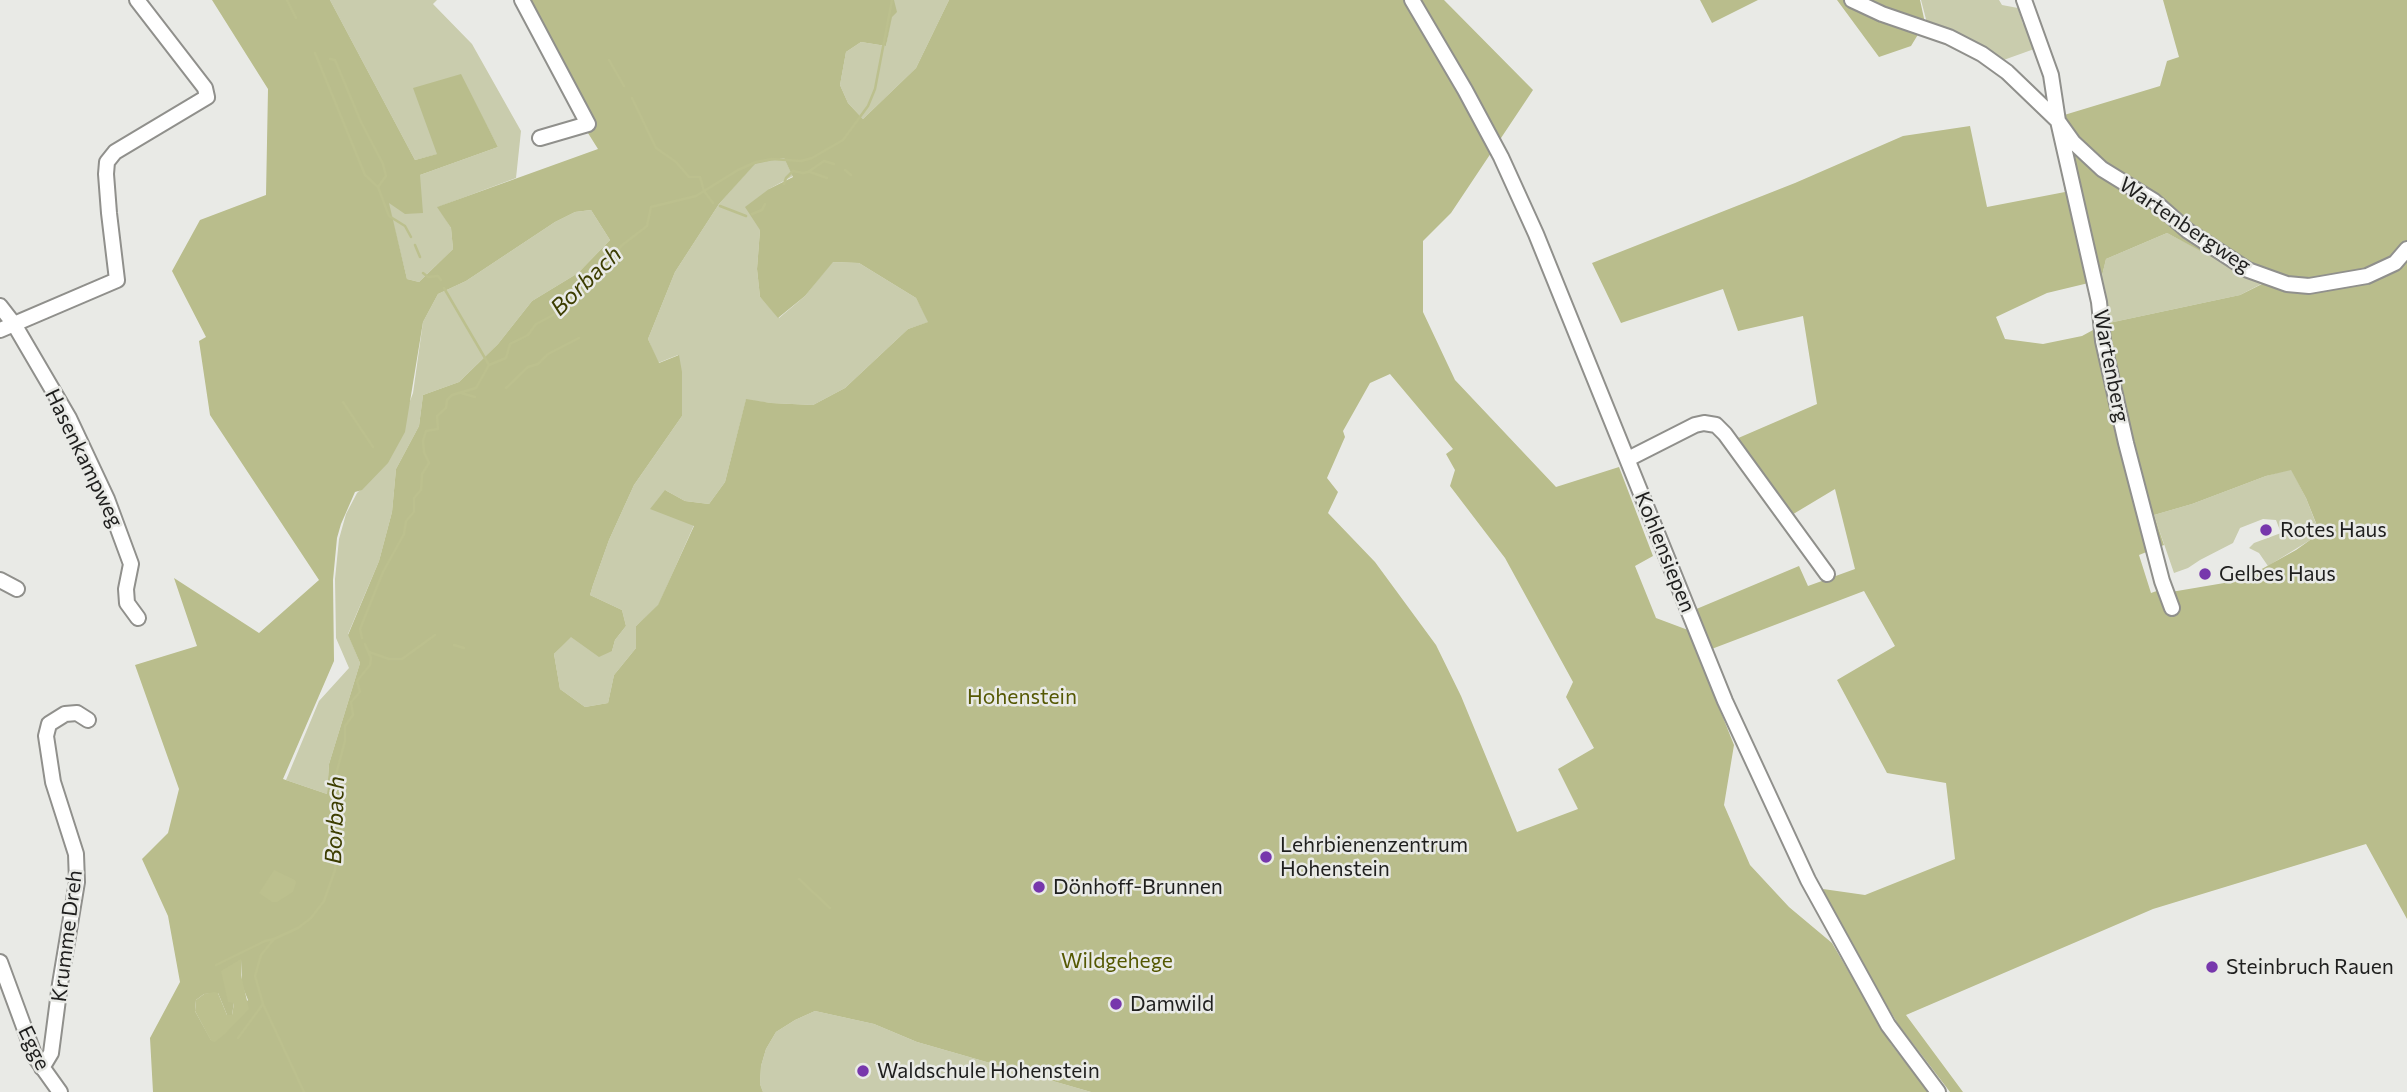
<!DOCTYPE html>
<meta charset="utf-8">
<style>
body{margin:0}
canvas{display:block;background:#e9eae6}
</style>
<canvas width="2407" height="1092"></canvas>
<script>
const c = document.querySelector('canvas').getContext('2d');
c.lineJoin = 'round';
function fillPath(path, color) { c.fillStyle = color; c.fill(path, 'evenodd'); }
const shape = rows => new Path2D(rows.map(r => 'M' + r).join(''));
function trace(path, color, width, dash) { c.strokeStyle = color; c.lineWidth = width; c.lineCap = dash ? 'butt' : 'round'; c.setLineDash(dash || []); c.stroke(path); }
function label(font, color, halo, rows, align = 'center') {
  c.font = font + ' Commissioner,sans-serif'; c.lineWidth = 5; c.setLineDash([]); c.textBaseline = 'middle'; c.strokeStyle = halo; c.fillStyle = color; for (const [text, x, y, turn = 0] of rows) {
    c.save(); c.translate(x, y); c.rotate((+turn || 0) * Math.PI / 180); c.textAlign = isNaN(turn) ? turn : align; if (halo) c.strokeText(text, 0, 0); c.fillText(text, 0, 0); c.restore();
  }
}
fillPath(shape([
 [330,0,437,0,433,4,472,44,521,131,516,178,438,207,451,228,453,249,419,282,407,279,388,202,420,175,498,147,460,75,438,154,415,160],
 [894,0,949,0,916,68,863,119,848,103,840,85,846,52,861,42,886,46],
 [1921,0,1999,0,2002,5,2018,8,2023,24,2030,23,2037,48,1998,62,1927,23],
 [784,158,793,176,769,189,760,230,757,269,760,297,779,318,805,296,832,262,859,263,916,298,929,322,908,329,845,388,813,405,771,403,746,400,725,482,709,504,685,501,665,490,694,525,658,606,636,626,636,648,614,675,608,703,585,707,560,689,554,654,571,636,612,651,615,640,626,626,622,610,590,595,593,585,609,540,634,485,682,416,678,355,658,363,648,339,675,272,719,204,755,163],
 [591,210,610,240,578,273,532,301,498,344,459,382,423,395,419,426,396,469,392,512,379,561,348,634,360,663,329,764,327,794,286,780,319,701,349,668,336,638,335,579,339,539,346,514,357,493,387,463,413,393,423,322,438,294,466,281,555,222,575,212],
 [2167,233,2263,283,2240,295,2104,324,2101,280,2106,259],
 [2291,469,2306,498,2320,534,2268,566,2259,553,2249,548,2254,543,2281,533,2276,520,2263,519,2240,528,2233,543,2200,560,2188,568,2174,573,2154,515,2192,504,2266,476],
 [815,1011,874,1024,917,1042,1091,1092,763,1092,760,1084,761,1066,766,1049,776,1032,795,1020]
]), '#c9ccad');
fillPath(shape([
 [212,0,330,0,415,160,437,154,413,88,461,74,498,147,420,175,423,213,405,214,389,203,407,279,419,282,453,249,451,228,437,207,598,149,571,106,520,0,894,0,897,12,892,17,886,46,861,42,846,52,840,85,848,103,863,119,916,68,949,0,1444,0,1533,90,1451,213,1423,241,1423,312,1455,380,1556,487,1619,467,1653,556,1635,566,1656,618,1688,630,1734,745,1724,805,1750,865,1789,907,1832,943,1891,1044,1928,1092,1091,1092,917,1042,874,1024,815,1011,795,1020,776,1032,766,1049,761,1066,760,1084,763,1092,153,1092,150,1038,180,982,168,916,142,859,168,833,179,789,135,665,197,646,174,578,259,633,319,580,210,415,199,341,206,337,172,271,200,220,266,195,268,89],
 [784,158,793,177,769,189,745,207,760,230,757,269,760,297,778,318,805,296,833,262,859,263,916,298,928,322,908,329,845,388,813,405,771,403,746,399,725,482,709,504,685,501,665,490,650,509,694,526,658,605,636,626,636,648,614,675,608,703,585,707,560,689,554,654,571,637,599,657,612,651,615,640,626,626,622,610,590,595,593,585,609,540,634,485,682,416,682,372,679,355,659,363,648,339,675,272,719,204,755,164],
 [591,210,610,240,578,273,532,301,498,344,459,382,423,395,419,426,396,469,392,512,379,561,348,635,360,663,329,764,327,794,283,779,334,661,333,580,337,538,341,524,355,492,362,490,388,463,405,432,423,322,438,294,466,281,555,222,575,212],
 [1390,374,1453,449,1446,454,1455,470,1450,486,1505,558,1573,682,1566,697,1594,748,1558,769,1578,809,1517,832,1461,696,1436,645,1375,562,1328,513,1338,492,1327,478,1345,437,1343,431,1370,383],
 [241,960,242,985,248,1000,211,1040,195,1011,196,1000,204,994,218,993,227,1015,232,1015],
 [1700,0,1758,0,1712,23],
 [1837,0,1920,0,1925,23,1911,46,1879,57],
 [2163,0,2407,0,2407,919,2366,844,2153,909,1906,1015,1963,1092,1950,1092,1898,1024,1835,919,1823,889,1865,895,1955,859,1946,783,1887,773,1837,680,1895,646,1864,591,1709,650,1694,610,1799,566,1808,586,1855,569,1835,489,1790,516,1736,439,1817,404,1803,316,1738,331,1723,289,1621,323,1592,263,1795,183,1903,136,1970,126,1987,207,2065,192,2051,119,2160,86,2167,61,2179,57],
 [2167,233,2262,284,2240,295,2104,324,2082,336,2043,344,2005,339,1996,317,2047,293,2101,280,2106,259],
 [2291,470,2306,498,2320,533,2296,550,2242,580,2171,592,2168,587,2151,593,2139,555,2164,545,2154,515,2192,504,2266,476]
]), '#b9bd8c');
fillPath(shape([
 [274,870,295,880,296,883,293,892,277,902,272,902,259,893],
 [241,959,241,975,249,1009,225,1034,215,1042,211,1041,195,1011,196,1000,204,994,214,992,218,993,227,1015,232,1015,234,1003,228,1002,221,971]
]), '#bcc08e');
trace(shape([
 [287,0,296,18],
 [315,53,365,175,378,187,389,216,405,226,411,237],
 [330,59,335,60,361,122,383,164,386,176,378,187],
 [609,60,624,86],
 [632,98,656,148,676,162,689,177,700,177,704,191,713,203],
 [845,170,851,175],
 [810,172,827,178],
 [784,184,786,178,793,171,803,173,808,172,824,161,834,164],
 [720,206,746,216],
 [752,214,762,210,765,204],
 [415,245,420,257],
 [423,273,428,277,438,276,441,280],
 [444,288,489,365],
 [506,388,528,367,538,364,548,354,579,338],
 [461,393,475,397],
 [343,402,373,447],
 [362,638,360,629,383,572,404,534,406,521,414,512,414,498,421,490,422,474,429,463,424,452,423,441,426,431,438,429,437,416,446,408,447,400,452,395,476,388,489,365,506,358,510,344,528,335,536,324,557,313,579,292,613,260,621,246,647,226,651,207,696,196,738,170,756,162,772,159,801,161,812,158,843,140,868,106,875,89,892,0],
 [454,645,464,648],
 [369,652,389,659,402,659,435,635],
 [799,879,830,908],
 [216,965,265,941,274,939],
 [238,1038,263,1004],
 [304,1092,263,1004,255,976,261,955,274,939,298,928,311,918,324,901,335,870,340,823,334,782,345,741,345,726,353,715,351,702,360,692,357,681,370,665,371,658,365,644]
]), '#bcc08e', 2.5);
const minor = shape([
 [522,0,588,124,540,138],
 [1412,0,1465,90,1501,157,1536,234,1725,701,1808,880,1888,1025,1938,1092],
 [1852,0,1882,14,1949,37,1982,54,2007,72,2058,121,2073,142,2102,169,2154,201,2188,231,2248,270,2287,284,2309,286,2367,276,2395,263,2407,249],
 [2024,0,2051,75,2058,121,2099,302,2103,341,2126,443,2162,581,2172,608],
 [0,306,14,324,69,418,107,499,131,564,126,589,127,603,138,618],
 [0,330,117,280,109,213,106,174,107,162,115,152,207,97,205,88,137,0],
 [1628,459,1695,425,1704,423,1716,425,1725,434,1827,574],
 [0,580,17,589],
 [0,962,35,1057,60,1092],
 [42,1068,51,1053,60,984,77,882,76,854,53,782,46,736,49,724,65,714,77,713,88,720]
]);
trace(minor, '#90908c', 18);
trace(minor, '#fff', 14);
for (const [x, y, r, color] of [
 [2266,530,7,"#7737ac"],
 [2205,574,7,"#7737ac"],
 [1266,857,7,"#7737ac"],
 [1039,887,7,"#7737ac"],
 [2212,967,7,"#7737ac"],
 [1116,1004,7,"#7737ac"],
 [863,1071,7,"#7737ac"]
]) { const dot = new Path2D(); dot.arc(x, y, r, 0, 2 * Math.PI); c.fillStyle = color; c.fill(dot); trace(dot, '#e9eae6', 2.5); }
label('21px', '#1f1f1e', '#e9eae6', [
 ["Wartenbergweg",2185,225,34],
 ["Wartenberg",2111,366,79],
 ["Hasenkampweg",84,458,64],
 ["Kohlensiepen",1665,552,68],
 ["Krumme Dreh",67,936,-83],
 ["Egge",34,1048,64]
]);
label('21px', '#1f1f1e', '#e9eae6', [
 ["Rotes Haus",2280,530],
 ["Gelbes Haus",2219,574],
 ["Lehrbienenzentrum",1280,845],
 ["Hohenstein",1280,869],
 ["Dönhoff-Brunnen",1053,887],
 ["Steinbruch Rauen",2226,967],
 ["Damwild",1130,1004],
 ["Waldschule Hohenstein",877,1071]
], 'left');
label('21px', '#555803', '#e9eae6', [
 ["Hohenstein",1022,697],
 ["Wildgehege",1117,961]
]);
label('italic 23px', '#3c3d00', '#e9eae6', [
 ["Borbach",586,281,-44],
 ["Borbach",335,820,-88]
]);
</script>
